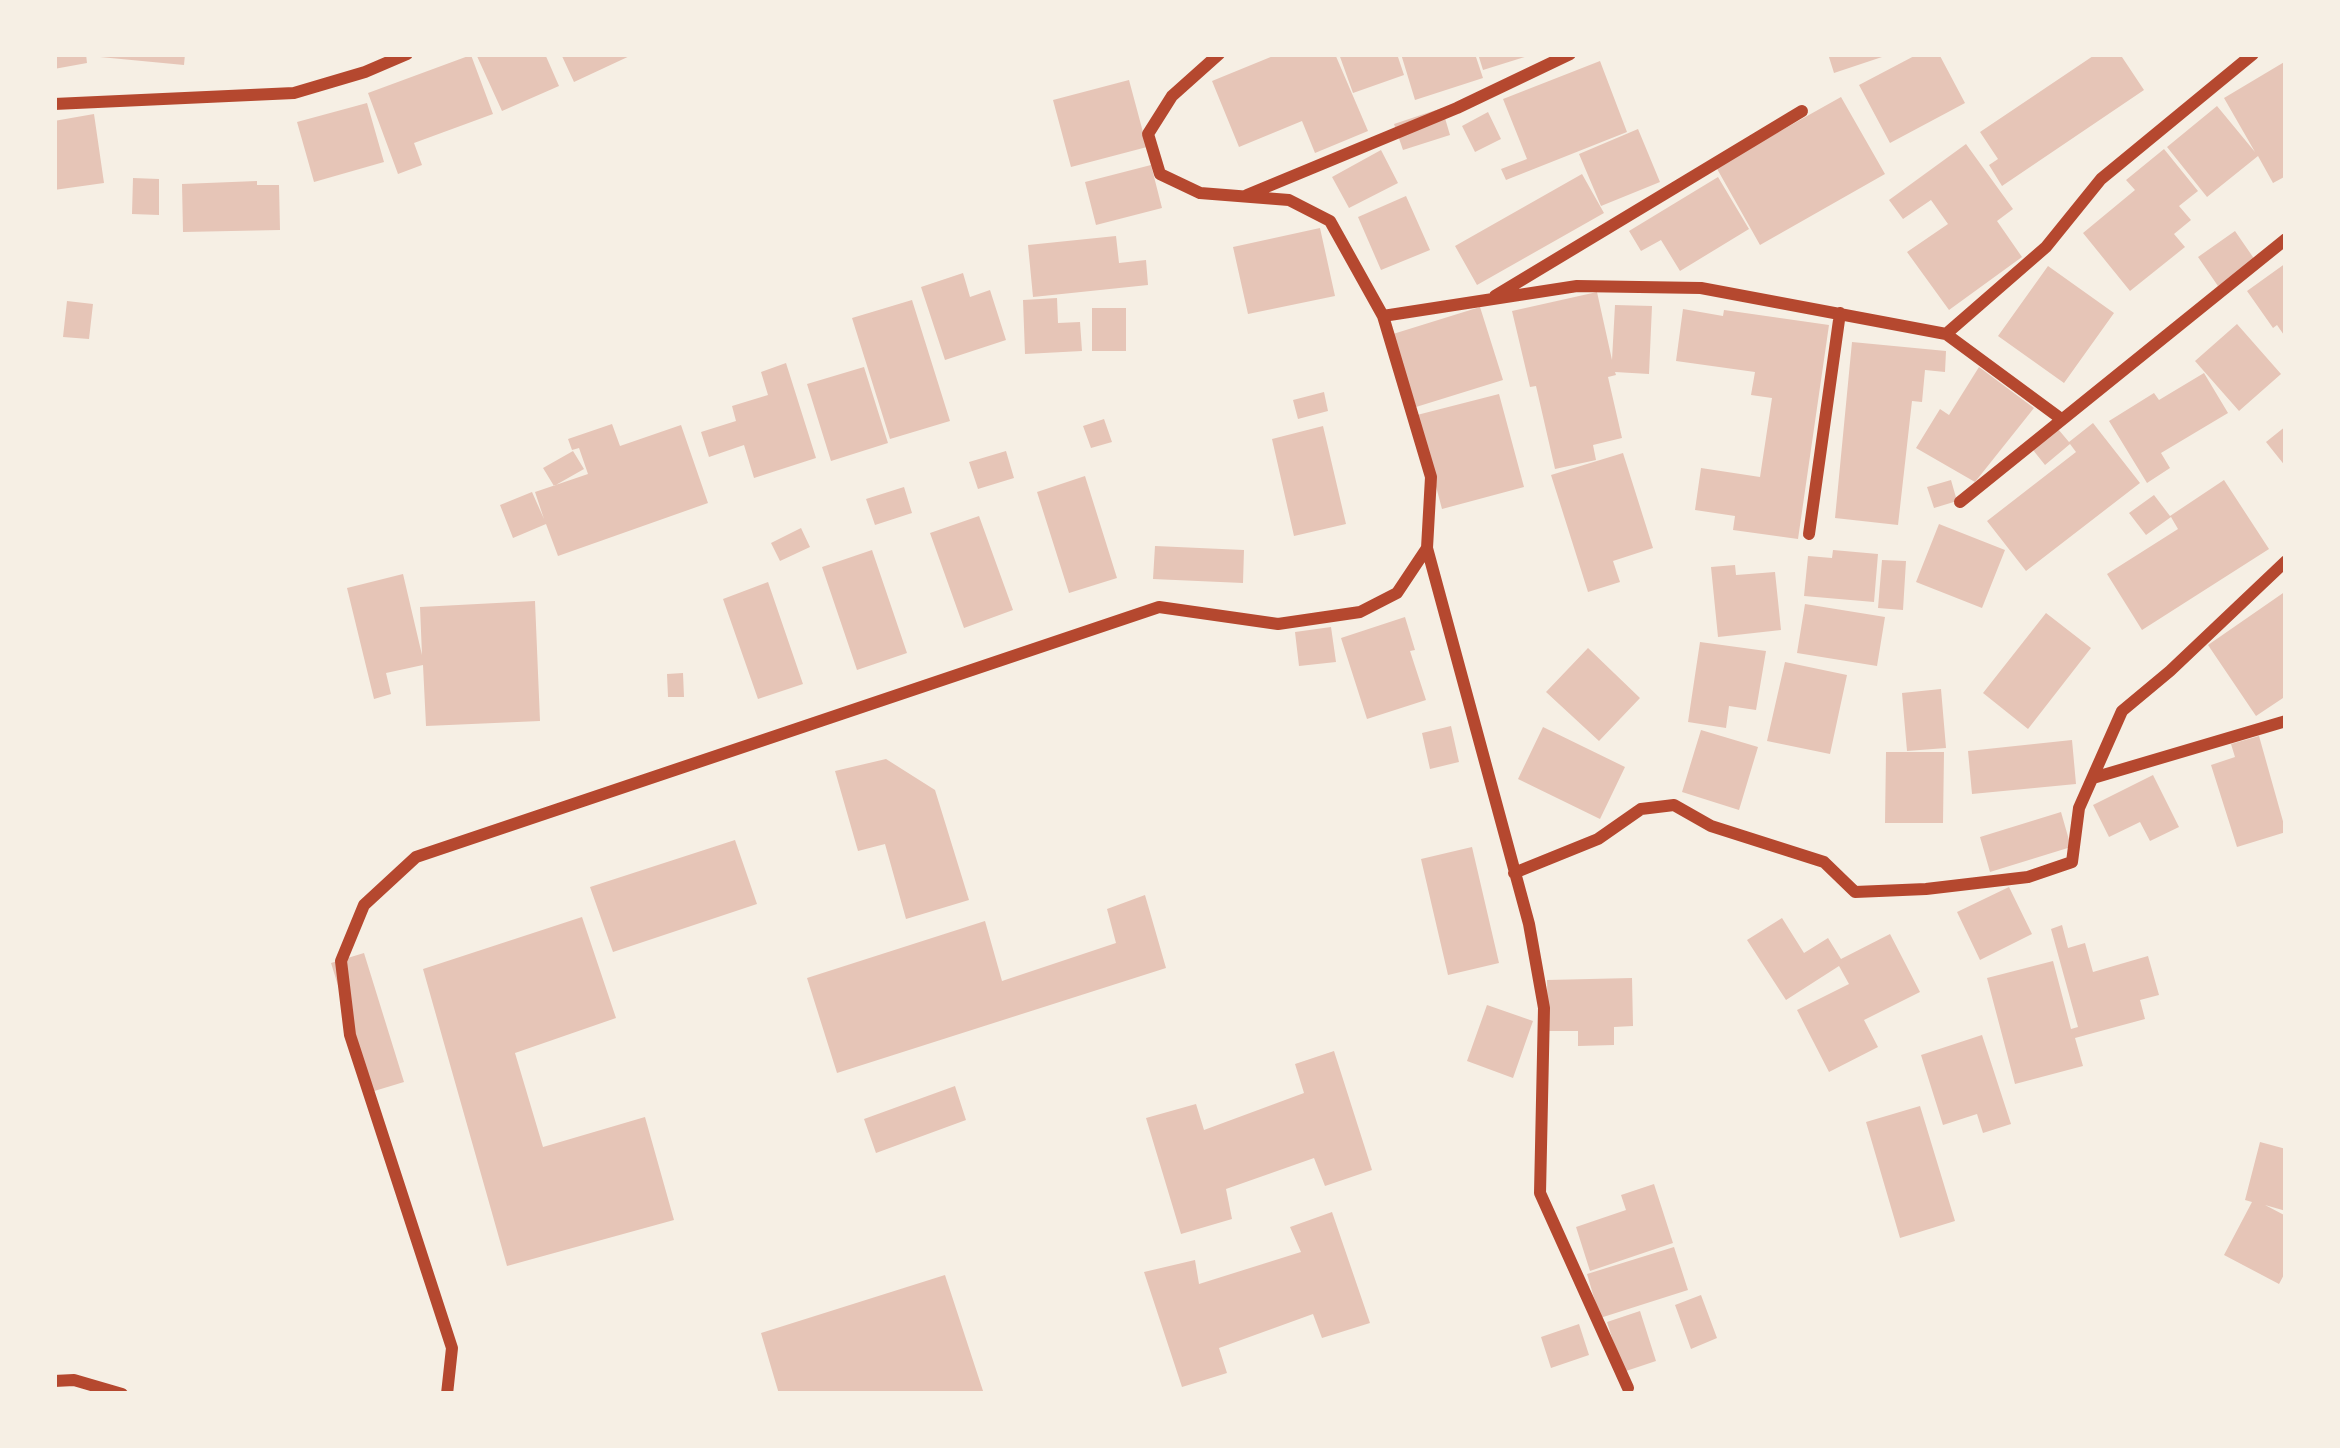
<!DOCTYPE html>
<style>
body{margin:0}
#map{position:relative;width:2340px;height:1448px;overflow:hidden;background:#f6efe4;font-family:Rubik,sans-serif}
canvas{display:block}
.frame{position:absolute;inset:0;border:57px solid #f6efe4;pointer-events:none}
</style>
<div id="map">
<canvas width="2340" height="1448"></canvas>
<div class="frame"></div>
</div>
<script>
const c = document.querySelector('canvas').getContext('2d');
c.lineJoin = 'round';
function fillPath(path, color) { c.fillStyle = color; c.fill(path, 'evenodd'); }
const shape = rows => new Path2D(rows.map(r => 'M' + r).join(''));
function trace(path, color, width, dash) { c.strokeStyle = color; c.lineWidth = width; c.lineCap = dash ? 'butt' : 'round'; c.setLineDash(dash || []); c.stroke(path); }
fillPath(shape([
 [54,54,86,54,87,63,54,69],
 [100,54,185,54,184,65,100,57],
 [476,54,545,54,559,86,502,111],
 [561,54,634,54,574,82],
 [1278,54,1335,54,1368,131,1315,153,1302,121,1239,147,1212,81],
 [1339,54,1397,54,1404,75,1353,93],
 [1401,54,1475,54,1483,78,1415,100],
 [1478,54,1531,54,1531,55,1483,70],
 [1828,54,1888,54,1888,55,1834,73],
 [1918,54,1939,54,1965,103,1890,143,1859,85],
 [2096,54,2120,54,2144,90,2002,186,1989,165,1998,159,1980,132],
 [471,55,493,114,414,143,422,165,398,174,368,93],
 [1600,61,1627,132,1506,180,1501,169,1527,159,1503,99],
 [2286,61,2286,176,2273,183,2258,156,2207,197,2167,147,2217,106,2255,152,2224,98],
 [1129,80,1147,147,1071,167,1053,100],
 [1841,97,1885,174,1760,245,1716,167],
 [367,103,384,162,314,182,297,122],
 [1442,108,1450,135,1403,150,1394,124],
 [1488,112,1501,139,1475,152,1462,126],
 [94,114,104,183,54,190,54,121],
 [1638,129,1660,182,1601,206,1579,154],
 [1966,144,2013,209,1997,221,2022,257,1949,310,1907,252,1948,224,1931,200,1903,219,1889,200],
 [2164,149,2198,191,2179,206,2191,220,2174,234,2185,247,2130,291,2083,233,2135,190,2126,180],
 [1381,150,1398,183,1349,208,1332,177],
 [1151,165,1162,208,1096,225,1085,182],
 [1582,174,1604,213,1477,285,1455,246],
 [1718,177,1749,229,1680,271,1661,240,1641,251,1629,231],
 [133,178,159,179,159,215,132,214],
 [257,181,257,185,279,185,280,230,183,232,182,184],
 [1406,196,1430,250,1381,270,1358,217],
 [1320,228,1335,296,1248,314,1233,247],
 [2235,231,2255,260,2218,286,2198,257],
 [1116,236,1119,263,1146,260,1148,285,1033,297,1028,245],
 [2286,263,2286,338,2277,325,2273,328,2247,291],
 [2048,266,2114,313,2064,383,1998,336],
 [963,273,970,297,990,290,1006,340,945,360,921,287],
 [1597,292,1612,360,1615,305,1652,306,1649,374,1615,372,1616,375,1608,377,1622,438,1593,445,1596,460,1555,469,1536,386,1530,387,1512,311],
 [1057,298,1058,323,1080,322,1082,351,1025,354,1023,300],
 [912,300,950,421,890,439,852,318],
 [67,301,93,304,89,339,63,337],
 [1480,307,1503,380,1416,407,1393,334],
 [1092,308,1126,308,1126,351,1092,351],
 [1683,309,1723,316,1724,310,1829,325,1798,539,1733,530,1735,516,1695,510,1701,468,1760,477,1772,398,1751,395,1755,372,1676,361],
 [2237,324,2281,374,2239,411,2195,361],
 [1852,342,1946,351,1945,372,1925,370,1922,402,1912,401,1898,525,1835,518],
 [786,363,816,458,754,478,744,445,709,457,701,432,736,421,732,406,768,395,761,372],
 [864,367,888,443,831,461,807,384],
 [1979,367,2034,408,1975,482,1916,448,1940,409,1949,415],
 [2204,373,2228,413,2161,453,2170,468,2147,483,2109,421,2154,393,2159,400],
 [1324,392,1328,411,1298,419,1293,400],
 [1499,394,1524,487,1442,509,1417,415],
 [1104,419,1112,442,1091,448,1083,426],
 [2093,423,2140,483,2026,571,1987,521,2076,452,2070,444,2045,465,2033,450,2058,429,2069,442],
 [612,424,620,446,681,425,708,503,558,556,546,524,513,538,500,505,532,492,544,519,535,492,588,474,579,448,572,450,568,439],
 [1323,426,1346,524,1294,536,1272,439],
 [2286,426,2286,467,2266,442],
 [573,451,584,469,554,486,543,468],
 [1006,451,1014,478,978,489,969,462],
 [1623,453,1653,548,1613,561,1620,582,1588,592,1551,475],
 [1085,476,1117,578,1069,593,1037,492],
 [1951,480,1957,501,1934,508,1927,487],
 [2224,480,2269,549,2142,630,2107,574,2178,529,2171,517,2146,535,2129,513,2154,495,2170,516],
 [904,487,912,513,875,525,866,499],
 [979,516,1013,610,964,628,930,533],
 [1939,524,2005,550,1982,608,1916,582],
 [801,528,810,547,780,561,771,543],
 [1155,546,1244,550,1243,583,1153,579],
 [872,550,907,653,857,670,822,567],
 [1833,550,1878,554,1874,602,1804,596,1808,556,1832,558],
 [1882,560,1906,561,1903,610,1878,608],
 [1735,565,1736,575,1775,572,1781,630,1718,637,1711,567],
 [403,574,422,655,420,607,535,601,540,721,426,726,423,665,386,673,391,694,374,699,347,588],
 [768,582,803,684,758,699,723,599],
 [2286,591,2286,696,2256,716,2208,645],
 [1805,604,1885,617,1877,666,1797,653],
 [2046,613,2091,648,2028,729,1983,693],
 [1405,617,1415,650,1410,651,1426,700,1367,719,1341,638],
 [1331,627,1336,662,1299,666,1295,632],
 [1700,642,1766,651,1756,710,1729,706,1726,728,1688,722],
 [1588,648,1640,698,1599,741,1546,692],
 [1785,662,1847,675,1830,754,1767,741],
 [683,673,684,697,668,697,667,674],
 [1941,689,1946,748,1907,751,1902,693],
 [1451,726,1459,762,1430,769,1422,733],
 [1543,727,1625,767,1600,819,1518,779],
 [1701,730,1758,747,1739,810,1682,792],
 [2259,736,2286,832,2237,847,2211,765,2235,757,2231,744],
 [2072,740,2076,784,1972,794,1968,751],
 [1886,752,1944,752,1943,823,1885,823],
 [886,759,935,790,969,900,906,919,885,844,858,851,835,771],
 [2153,775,2179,827,2150,841,2140,822,2109,837,2093,805],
 [2061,812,2071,847,1990,872,1980,837],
 [735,840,757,904,613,952,590,887],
 [1472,847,1499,963,1448,975,1421,859],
 [2009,887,2032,934,1980,960,1957,912],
 [1145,895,1166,968,837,1073,807,978,985,921,1002,981,1116,943,1107,909],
 [582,917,616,1018,515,1053,543,1147,645,1117,674,1220,507,1266,423,969],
 [1782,918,1804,953,1828,938,1841,959,1890,934,1920,992,1864,1020,1878,1047,1829,1072,1797,1010,1849,984,1839,966,1786,1000,1747,940],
 [2062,925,2068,948,2085,943,2093,972,2148,956,2159,995,2140,1000,2145,1019,2075,1038,2083,1066,2015,1084,1987,978,2053,961,2071,1029,2078,1027,2051,929],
 [364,953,404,1082,371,1092,331,963],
 [1632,978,1633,1026,1614,1027,1614,1045,1578,1046,1578,1031,1548,1031,1547,980],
 [1487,1005,1533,1021,1513,1078,1467,1061],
 [1982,1035,2011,1124,1983,1133,1977,1114,1943,1125,1921,1055],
 [1334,1051,1372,1170,1325,1186,1314,1158,1226,1189,1232,1219,1181,1234,1146,1118,1196,1104,1204,1130,1304,1093,1295,1064],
 [955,1086,966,1120,876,1153,864,1119],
 [1920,1106,1955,1221,1900,1238,1866,1122],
 [2260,1142,2286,1149,2286,1211,2265,1205,2286,1216,2286,1271,2279,1284,2224,1255,2252,1202,2245,1200],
 [1654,1184,1673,1243,1590,1271,1576,1227,1626,1210,1621,1195],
 [1332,1212,1370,1323,1322,1338,1313,1314,1219,1348,1227,1373,1182,1387,1144,1272,1195,1260,1199,1284,1301,1252,1290,1227],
 [1674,1247,1688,1290,1600,1318,1587,1274],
 [945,1275,984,1394,779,1394,761,1333],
 [1701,1295,1717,1338,1691,1349,1675,1305],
 [1640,1311,1656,1361,1623,1372,1607,1322],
 [1579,1324,1589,1355,1551,1368,1541,1337]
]), '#e6c5b7');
trace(shape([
 [54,104,294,93,365,72,407,54],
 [1247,195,1457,108,1570,54],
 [1495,296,1802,111],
 [1383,316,1577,286,1701,288,1946,334,2060,418],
 [1946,334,2046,247,2101,179,2253,54],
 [1960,502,2286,239],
 [1809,534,1840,313],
 [1427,548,1529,924,1544,1008,1540,1193,1628,1388],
 [2093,778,2286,721],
 [1514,873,1598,839,1641,809,1674,805,1711,826,1824,862,1855,892,1926,889,2028,877,2072,862,2079,808,2122,711,2170,671,2286,561],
 [54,1381,74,1380,122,1394],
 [447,1394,452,1348,350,1035,341,961,364,905,416,857,1159,607,1278,624,1360,612,1397,593,1427,548,1431,477,1383,316,1330,221,1289,200,1200,193,1160,174,1148,134,1172,96,1219,54]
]), '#b5482f', 12);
</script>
